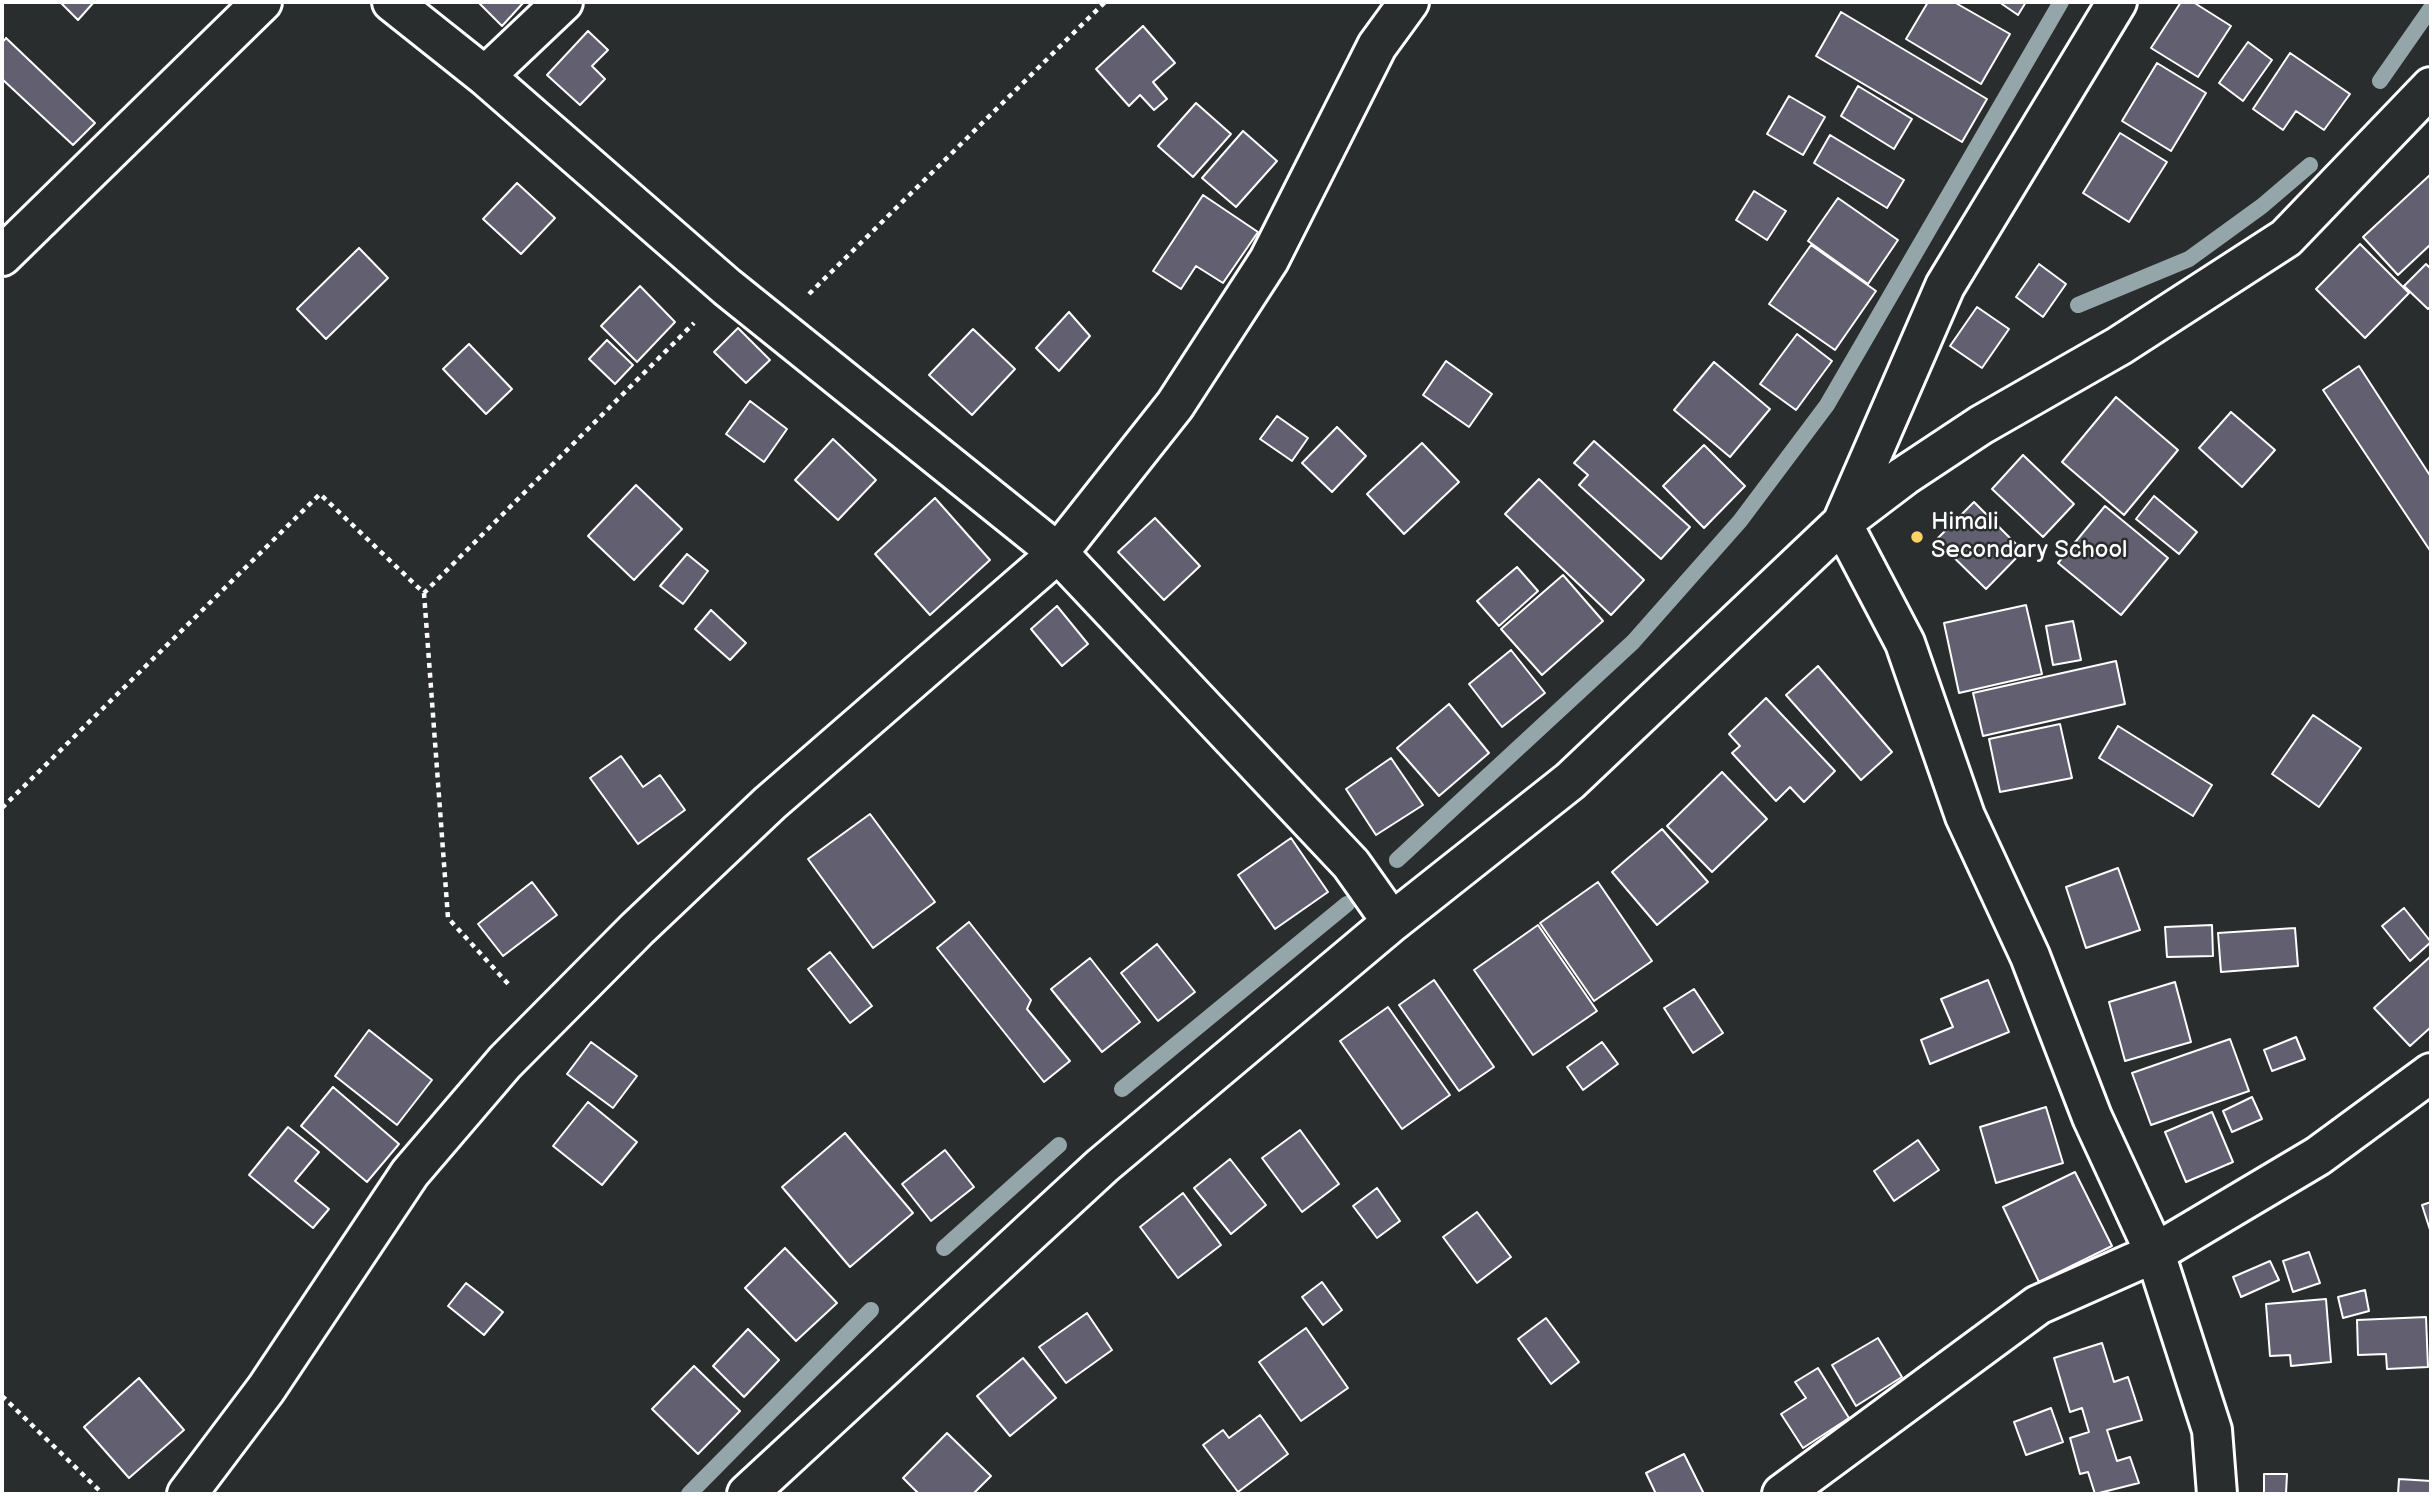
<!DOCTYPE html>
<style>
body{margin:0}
#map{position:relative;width:2433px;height:1496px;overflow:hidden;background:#2a2d2e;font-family:"Balsamiq Sans",sans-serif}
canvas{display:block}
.frame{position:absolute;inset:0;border:4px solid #fff;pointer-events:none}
</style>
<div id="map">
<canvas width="2433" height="1496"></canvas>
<div class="frame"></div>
</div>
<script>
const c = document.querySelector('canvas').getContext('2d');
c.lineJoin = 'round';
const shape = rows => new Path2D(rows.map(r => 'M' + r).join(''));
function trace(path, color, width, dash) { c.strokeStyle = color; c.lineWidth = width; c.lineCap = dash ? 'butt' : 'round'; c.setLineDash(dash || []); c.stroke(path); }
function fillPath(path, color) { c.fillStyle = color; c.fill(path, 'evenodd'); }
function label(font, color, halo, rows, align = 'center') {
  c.font = font + ' "Balsamiq Sans",sans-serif'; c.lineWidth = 5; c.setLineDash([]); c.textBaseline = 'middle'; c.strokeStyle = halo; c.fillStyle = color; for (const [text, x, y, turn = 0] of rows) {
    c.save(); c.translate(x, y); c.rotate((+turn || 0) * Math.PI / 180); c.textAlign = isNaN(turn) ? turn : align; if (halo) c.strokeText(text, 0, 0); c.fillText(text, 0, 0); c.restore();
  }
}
trace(shape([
 [2380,81,2431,8],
 [2078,305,2189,259,2262,206,2310,165],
 [1397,860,1633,642,1740,521,1827,405,2061,2],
 [1122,1089,1347,904],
 [944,1248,1059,1145],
 [689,1494,871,1310]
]), '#95a6ab', 16);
const building = shape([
 [60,2,94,2,78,20,60,2],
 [478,2,524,2,502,26,478,2],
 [1928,2,1954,2,2010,34,1981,84,1906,39,1928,2],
 [1999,2,2026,2,2018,15,1999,2],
 [2181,2,2193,2,2231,26,2198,77,2151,48,2181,2],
 [1841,12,1987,99,1962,142,1816,56,1841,12],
 [1143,26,1175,63,1153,82,1167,99,1154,110,1140,95,1129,106,1096,69,1143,26],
 [588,31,608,50,592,66,605,79,580,105,547,75,588,31],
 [6,38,95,123,73,145,2,79,2,43,6,38],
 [2248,42,2272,60,2243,101,2219,83,2248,42],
 [2290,53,2350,94,2324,130,2296,111,2283,130,2253,109,2290,53],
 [2157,63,2206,93,2171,151,2122,121,2157,63],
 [1858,86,1912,119,1894,149,1841,116,1858,86],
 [1789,96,1825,117,1803,155,1767,134,1789,96],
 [1196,103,1231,134,1193,177,1158,146,1196,103],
 [1243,131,1277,161,1236,207,1202,178,1243,131],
 [2120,133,2167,162,2129,222,2083,193,2120,133],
 [1830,135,1904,180,1887,208,1814,163,1830,135],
 [2431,174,2431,244,2398,275,2363,237,2431,174],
 [517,183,555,218,521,254,483,219,517,183],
 [1754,191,1786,211,1767,240,1736,220,1754,191],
 [1203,195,1258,232,1223,283,1196,266,1181,289,1153,271,1203,195],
 [1838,198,1898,240,1868,284,1808,241,1838,198],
 [2360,244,2409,293,2365,338,2316,289,2360,244],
 [1811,245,1876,291,1835,350,1769,304,1811,245],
 [359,248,388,278,326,339,297,309,359,248],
 [2039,264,2066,284,2043,317,2016,297,2039,264],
 [2426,264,2431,269,2431,306,2428,309,2404,286,2426,264],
 [640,286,675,322,637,362,601,326,640,286],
 [1977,307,2009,329,1982,368,1950,346,1977,307],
 [1069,312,1090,336,1059,371,1036,348,1069,312],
 [738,328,770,360,746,383,714,352,738,328],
 [973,329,1015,369,972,415,929,375,973,329],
 [1797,334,1832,361,1796,410,1760,384,1797,334],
 [607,340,633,365,615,384,589,359,607,340],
 [469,344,512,389,486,414,443,369,469,344],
 [1446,361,1492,394,1469,427,1423,395,1446,361],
 [1714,362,1770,409,1730,457,1674,410,1714,362],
 [2359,366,2431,477,2431,552,2323,390,2359,366],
 [2116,397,2178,450,2124,515,2062,462,2116,397],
 [750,401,787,429,764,462,726,434,750,401],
 [2231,412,2275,450,2242,487,2199,448,2231,412],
 [1277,416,1308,438,1292,461,1260,439,1277,416],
 [1337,427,1366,456,1332,492,1302,463,1337,427],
 [833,439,876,480,838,520,795,480,833,439],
 [1594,441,1690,527,1661,559,1579,485,1588,475,1574,463,1594,441],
 [1422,443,1459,482,1404,534,1367,494,1422,443],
 [1704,445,1745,486,1704,528,1663,486,1704,445],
 [2023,455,2074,504,2043,537,1992,489,2023,455],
 [1539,479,1644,580,1611,615,1505,514,1539,479],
 [636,485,682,529,634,580,588,536,636,485],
 [2154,496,2197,532,2179,554,2136,519,2154,496],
 [935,498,990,560,930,615,875,554,935,498],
 [1974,502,2023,551,1986,589,1936,540,1974,502],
 [2105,506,2168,558,2121,615,2058,563,2105,506],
 [1155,518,1200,566,1164,600,1118,552,1155,518],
 [687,554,708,571,683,604,660,586,687,554],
 [1517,567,1538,591,1499,626,1477,601,1517,567],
 [1563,575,1603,621,1542,675,1501,629,1563,575],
 [2026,605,2042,674,1959,693,1944,623,2026,605],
 [1057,606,1088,644,1062,666,1031,629,1057,606],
 [711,610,746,643,730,660,695,629,711,610],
 [2073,621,2081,660,2053,665,2046,626,2073,621],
 [1511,650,1545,693,1502,727,1469,684,1511,650],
 [2116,661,2125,704,1983,736,1973,693,2116,661],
 [1818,666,1892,752,1861,780,1786,695,1818,666],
 [1766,698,1835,771,1804,802,1790,787,1776,801,1732,753,1740,746,1729,734,1766,698],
 [1449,704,1489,753,1439,796,1397,748,1449,704],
 [2313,715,2361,748,2319,807,2272,774,2313,715],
 [2060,724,2072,778,2000,792,1989,739,2060,724],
 [2118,726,2212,785,2193,816,2099,758,2118,726],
 [621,756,643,787,660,775,685,810,638,844,590,778,621,756],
 [1391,758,1423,805,1376,835,1346,789,1391,758],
 [1722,772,1767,819,1712,872,1667,826,1722,772],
 [870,814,935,902,873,948,808,859,870,814],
 [1662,829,1708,882,1657,925,1612,872,1662,829],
 [1291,838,1328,892,1275,929,1238,875,1291,838],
 [2118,868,2140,930,2086,948,2066,887,2118,868],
 [532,882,557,915,503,956,478,924,532,882],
 [1598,882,1652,961,1594,1001,1540,923,1598,882],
 [2404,908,2431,942,2410,961,2382,926,2404,908],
 [969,922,1031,1000,1027,1009,1070,1061,1044,1082,937,948,969,922],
 [1538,925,1597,1011,1533,1055,1474,970,1538,925],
 [2212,925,2213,956,2167,957,2165,927,2212,925],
 [2295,928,2298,966,2221,972,2218,933,2295,928],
 [1157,944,1195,992,1158,1021,1121,973,1157,944],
 [830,952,872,1006,850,1023,808,969,830,952],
 [2431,956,2431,1027,2410,1046,2374,1008,2431,956],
 [1090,958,1140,1022,1102,1052,1051,989,1090,958],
 [1434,980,1494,1067,1459,1091,1399,1005,1434,980],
 [1988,980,2009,1032,1930,1064,1921,1040,1953,1027,1941,999,1988,980],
 [2175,982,2191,1042,2125,1061,2109,1002,2175,982],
 [1694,989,1723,1033,1693,1053,1664,1008,1694,989],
 [1388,1007,1450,1095,1402,1129,1340,1041,1388,1007],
 [369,1030,432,1080,397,1125,335,1076,369,1030],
 [2296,1037,2305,1059,2272,1071,2264,1050,2296,1037],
 [2230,1039,2249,1091,2151,1125,2132,1073,2230,1039],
 [591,1042,637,1076,613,1108,567,1074,591,1042],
 [1602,1042,1618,1064,1583,1090,1567,1067,1602,1042],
 [333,1087,399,1144,367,1182,301,1126,333,1087],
 [2252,1097,2262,1119,2232,1132,2223,1111,2252,1097],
 [588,1102,637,1142,602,1185,553,1146,588,1102],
 [2046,1107,2063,1163,1996,1183,1980,1127,2046,1107],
 [2212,1112,2233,1162,2186,1182,2165,1132,2212,1112],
 [288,1127,319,1152,295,1181,329,1209,313,1228,249,1175,288,1127],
 [1300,1130,1339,1184,1302,1212,1262,1158,1300,1130],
 [845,1133,913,1213,850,1267,782,1187,845,1133],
 [1918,1140,1939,1170,1894,1201,1874,1171,1918,1140],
 [945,1150,974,1187,931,1221,902,1184,945,1150],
 [1230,1159,1266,1205,1231,1234,1194,1188,1230,1159],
 [2075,1172,2112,1246,2039,1282,2003,1207,2075,1172],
 [1377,1188,1400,1221,1377,1238,1353,1206,1377,1188],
 [1183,1193,1221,1245,1178,1278,1140,1227,1183,1193],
 [2431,1202,2431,1233,2422,1205,2431,1202],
 [1477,1212,1511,1257,1477,1283,1443,1237,1477,1212],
 [785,1248,837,1303,796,1341,745,1288,785,1248],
 [2309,1252,2320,1283,2293,1292,2283,1261,2309,1252],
 [2270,1261,2279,1280,2241,1297,2233,1277,2270,1261],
 [1322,1282,1342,1310,1323,1325,1302,1297,1322,1282],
 [466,1283,503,1312,484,1335,448,1306,466,1283],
 [2365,1290,2369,1311,2343,1318,2338,1297,2365,1290],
 [2326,1299,2331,1362,2291,1366,2290,1355,2270,1356,2266,1304,2326,1299],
 [1087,1313,1112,1350,1066,1383,1039,1347,1087,1313],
 [2426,1317,2428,1367,2387,1369,2386,1354,2358,1355,2357,1320,2426,1317],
 [1546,1318,1579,1362,1551,1384,1518,1339,1546,1318],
 [1306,1328,1348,1388,1301,1421,1259,1362,1306,1328],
 [748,1329,779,1360,744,1397,713,1366,748,1329],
 [1878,1338,1902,1377,1856,1406,1832,1365,1878,1338],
 [2102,1343,2114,1382,2128,1377,2142,1420,2107,1430,2117,1461,2130,1457,2139,1483,2095,1494,2088,1472,2080,1474,2070,1438,2089,1432,2082,1408,2070,1412,2054,1358,2102,1343],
 [1023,1358,1056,1398,1010,1436,977,1396,1023,1358],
 [694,1366,740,1411,698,1454,652,1409,694,1366],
 [1818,1368,1849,1418,1803,1448,1781,1414,1806,1398,1795,1382,1818,1368],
 [139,1378,184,1430,129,1478,84,1427,139,1378],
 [2051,1408,2063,1442,2026,1455,2014,1422,2051,1408],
 [1260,1415,1288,1454,1238,1492,1203,1445,1223,1430,1229,1438,1260,1415],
 [947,1433,991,1476,973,1494,919,1494,903,1478,947,1433],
 [1684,1454,1704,1494,1656,1494,1646,1473,1684,1454],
 [2264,1474,2287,1474,2286,1494,2264,1494,2264,1474],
 [2399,1479,2431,1481,2431,1494,2398,1494,2399,1479]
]);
fillPath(building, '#625f71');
trace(building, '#fff', 2);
const minor = shape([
 [392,2,485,76,727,287,1058,553,1351,864,1392,922],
 [2117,2,1945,286,1842,523,1905,643,1965,816,2030,956,2092,1117,2155,1253,2212,1430,2217,1494],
 [485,76,563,2],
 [2,256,262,2],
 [187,1494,266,1389,410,1173,505,1062,637,929,770,803,1058,553,1175,405,1269,260,1377,46,1409,2],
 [747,1494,1102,1166,1392,922,1570,781,1842,523,1904,476,1981,425,2119,346,2286,238,2431,87],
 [1782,1494,2038,1305,2155,1253,2318,1156,2431,1073]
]);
trace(minor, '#fff', 44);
trace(shape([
 [809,294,1105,2],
 [424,593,448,918,511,987],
 [2,808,320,494,424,593,694,323],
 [2,1396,103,1494]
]), '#fff', 4.5, [5, 5]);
trace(minor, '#2a2d2e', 38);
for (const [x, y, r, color] of [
 [1917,537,7,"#ffd166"]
]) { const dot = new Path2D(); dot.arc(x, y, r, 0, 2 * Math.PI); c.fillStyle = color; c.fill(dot); trace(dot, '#2a2d2e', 2.5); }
label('24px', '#fff', '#2a2d2e', [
 ["Himali",1931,523],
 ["Secondary School",1931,551]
], 'left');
</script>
